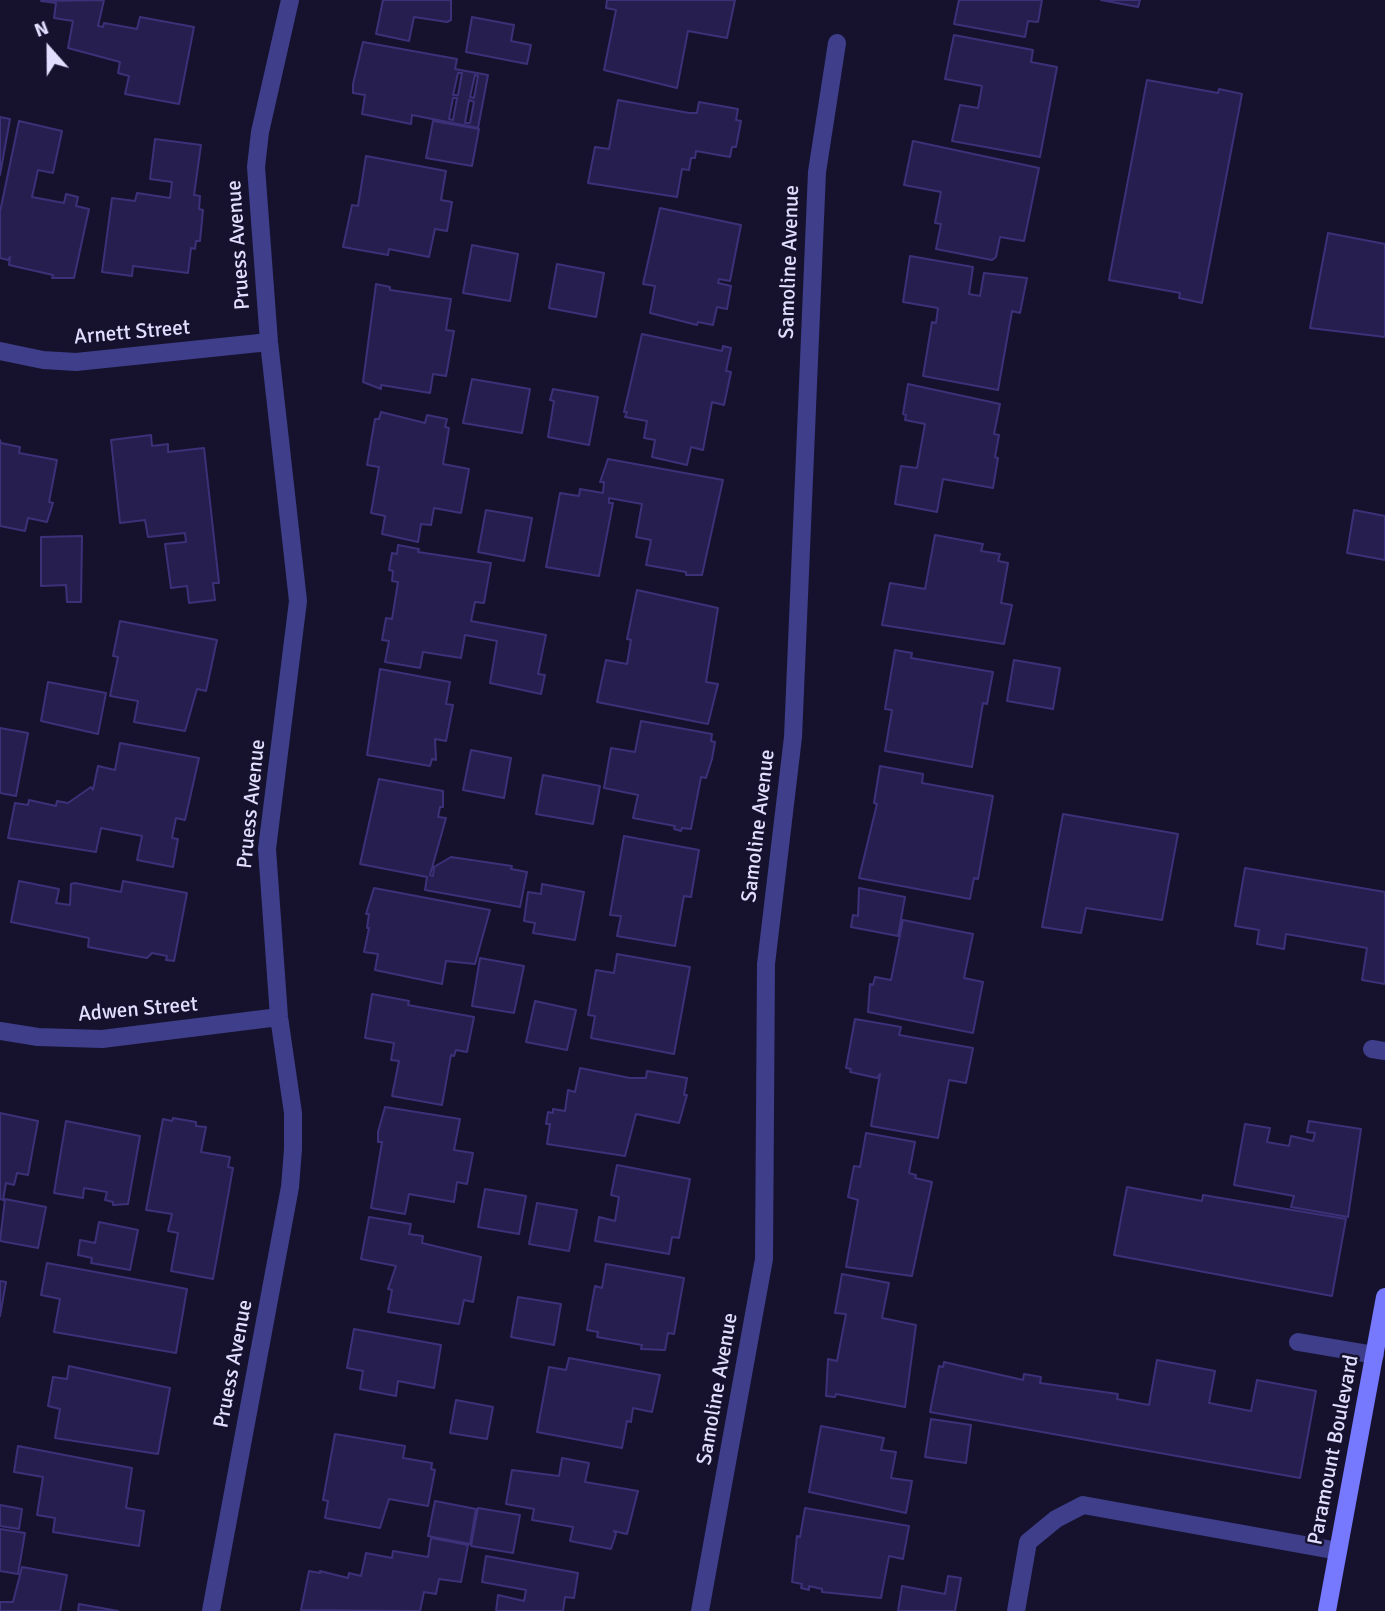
<!DOCTYPE html>
<style>
body{margin:0}
#map{position:relative;width:1385px;height:1611px;overflow:hidden;background:#16122d;font-family:Signika,sans-serif}
canvas{display:block}
.north{position:absolute;left:14px;top:14px;width:70px;height:70px;-webkit-text-stroke:5px #16122d;paint-order:stroke;rotate:339deg;font-size:19px;font-weight:700;line-height:28px;text-align:center;color:#e1deff}
.north::after{content:'';display:block;margin:auto;width:24px;height:32px;background:#e1deff;clip-path:polygon(50% 0,100% 100%,50% 72%,0 100%)}
</style>
<div id="map">
<canvas width="1385" height="1611"></canvas>
<div class="north">N</div>
</div>
<script>
const c = document.querySelector('canvas').getContext('2d');
c.lineJoin = 'round';
function fillPath(path, color) { c.fillStyle = color; c.fill(path, 'evenodd'); }
const shape = rows => new Path2D(rows.map(r => 'M' + r).join(''));
function trace(path, color, width, dash) { c.strokeStyle = color; c.lineWidth = width; c.lineCap = dash ? 'butt' : 'round'; c.setLineDash(dash || []); c.stroke(path); }
function label(font, color, halo, rows, align = 'center') {
  c.font = font + ' Signika,sans-serif'; c.lineWidth = 5; c.setLineDash([]); c.textBaseline = 'middle'; c.strokeStyle = halo; c.fillStyle = color; for (const [text, x, y, turn = 0] of rows) {
    c.save(); c.translate(x, y); c.rotate((+turn || 0) * Math.PI / 180); c.textAlign = isNaN(turn) ? turn : align; if (halo) c.strokeText(text, 0, 0); c.fillText(text, 0, 0); c.restore();
  }
}
const building = shape([
 [104,0,98,26,103,27,104,23,137,29,140,17,194,27,179,104,125,94,129,76,118,73,120,62,68,48,73,21,54,18,56,3,41,1,104,0],
 [383,0,451,0,451,20,447,22,414,17,409,41,376,34,383,0],
 [607,0,735,0,727,38,688,31,677,88,604,70,616,10,606,8,607,0],
 [959,0,1042,0,1038,22,1028,21,1025,37,954,24,959,0],
 [1101,0,1140,0,1138,7,1101,0],
 [472,17,514,25,511,41,531,45,527,64,466,52,472,17],
 [954,35,1033,50,1031,62,1057,67,1040,157,952,141,960,105,978,108,982,86,945,79,954,35],
 [363,42,457,59,455,69,488,75,478,128,412,115,411,124,362,114,365,95,353,93,353,84,363,42],
 [458,73,462,73,458,95,453,95,458,73],
 [475,75,478,76,474,98,470,97,475,75],
 [453,98,457,98,453,120,449,119,453,98],
 [469,100,474,102,470,123,465,123,469,100],
 [1147,80,1218,93,1219,89,1242,94,1202,303,1179,298,1180,293,1109,280,1147,80],
 [618,100,689,113,697,113,699,102,738,109,736,120,741,121,736,147,732,147,730,157,696,151,695,158,691,158,689,170,682,169,677,197,588,183,595,147,609,149,618,100],
 [0,117,10,119,0,175,0,117],
 [19,121,62,131,53,173,38,170,32,197,64,203,66,194,78,197,76,206,89,209,74,278,52,278,53,275,9,265,10,257,8,260,0,258,0,212,19,121],
 [433,121,479,129,472,166,426,158,433,121],
 [155,139,201,145,194,195,200,196,199,209,203,210,200,241,196,241,195,249,191,248,188,273,133,266,132,276,102,272,112,198,135,201,137,193,170,198,172,182,150,179,155,139],
 [913,141,1039,168,1024,241,1000,237,996,257,992,260,936,249,941,224,935,223,941,192,904,185,913,141],
 [366,156,446,171,441,200,452,202,447,231,435,229,429,257,389,249,388,255,343,247,352,205,358,206,366,156],
 [660,208,741,225,730,281,719,279,718,283,731,286,727,309,717,307,713,325,698,322,697,325,650,313,655,286,643,284,660,208],
 [1328,233,1385,244,1385,337,1310,328,1328,233],
 [472,245,518,254,510,301,463,293,472,245],
 [910,256,973,267,969,294,980,296,984,273,1027,278,1020,313,1012,311,998,390,923,376,932,322,936,323,938,308,903,302,910,256],
 [557,264,604,273,596,317,549,308,557,264],
 [376,284,390,287,390,290,451,299,446,330,454,331,446,376,433,374,430,393,381,385,381,389,363,382,376,284],
 [642,334,722,351,723,346,731,348,726,371,731,372,724,405,712,402,703,450,691,447,687,465,652,457,655,440,644,438,647,421,625,417,627,412,624,412,642,334],
 [472,379,530,389,522,433,463,423,472,379],
 [908,384,1000,404,994,434,999,435,995,457,998,458,993,488,943,479,937,512,895,504,901,466,917,468,925,424,905,420,906,415,903,414,908,384],
 [553,389,598,397,589,445,548,437,554,401,550,400,553,389],
 [381,412,425,423,427,415,447,419,445,427,449,428,443,464,469,469,461,513,434,508,431,525,421,524,418,542,382,534,385,516,371,513,379,467,367,465,375,419,379,419,381,412],
 [151,435,152,446,168,444,168,452,204,448,219,583,213,583,215,600,189,603,187,586,171,588,165,544,186,542,185,533,148,537,145,520,120,523,111,440,151,435],
 [0,440,1,443,20,447,19,453,57,460,49,502,53,503,47,522,28,518,25,531,0,526,0,440],
 [608,459,723,480,702,575,686,575,686,572,646,565,651,540,636,537,642,504,609,498,609,503,613,503,599,576,546,567,560,493,579,496,580,489,603,493,604,482,600,482,608,459],
 [486,510,532,518,524,561,478,552,486,510],
 [1354,510,1385,516,1385,560,1347,553,1354,510],
 [935,535,983,544,981,551,1000,554,998,561,1008,563,1001,603,1012,605,1004,644,882,625,890,583,925,589,935,535],
 [82,536,81,602,67,602,66,585,41,586,41,537,82,536],
 [398,545,419,549,418,552,491,563,484,603,475,602,471,621,546,635,538,674,545,675,541,694,490,683,497,641,465,635,461,658,423,652,420,668,385,662,389,641,382,640,386,618,392,619,398,582,392,581,393,571,389,570,392,553,397,554,398,545],
 [637,590,718,608,706,682,718,684,708,724,597,702,606,660,627,664,631,640,627,639,637,590],
 [120,621,217,640,206,691,197,689,185,731,134,722,138,701,110,696,118,657,113,656,120,621],
 [895,650,912,653,911,658,993,672,987,704,983,703,972,767,885,751,892,710,885,709,895,650],
 [1014,660,1060,668,1053,709,1007,701,1014,660],
 [380,669,450,682,446,704,453,705,446,741,435,739,436,760,432,759,430,766,367,755,380,669],
 [48,682,106,693,98,734,41,721,48,682],
 [641,721,712,734,711,741,715,742,712,759,706,778,701,777,691,829,682,828,681,831,674,829,675,826,633,818,638,795,604,788,611,748,635,752,641,721],
 [0,728,28,733,16,796,0,793,0,728],
 [120,743,199,758,185,820,176,818,172,838,178,839,173,867,137,860,142,836,101,828,96,852,8,838,15,803,28,805,29,800,56,806,57,801,68,803,91,787,93,790,98,766,115,770,120,743],
 [471,750,511,758,504,798,463,790,471,750],
 [880,766,923,774,922,783,993,796,978,879,974,878,970,899,859,878,877,804,874,803,880,766],
 [543,775,600,786,593,824,536,814,543,775],
 [379,779,443,791,443,807,440,807,438,817,446,818,430,875,433,876,434,867,451,857,512,866,511,869,527,872,520,907,425,890,427,877,360,864,379,779],
 [1063,814,1178,834,1162,920,1086,908,1081,933,1042,927,1063,814],
 [624,836,699,850,691,897,684,896,675,946,617,936,621,916,610,915,624,836],
 [1245,868,1385,892,1385,984,1362,980,1367,948,1286,934,1284,949,1257,944,1259,930,1235,926,1245,868],
 [19,881,59,889,56,903,70,905,71,884,75,883,121,892,123,881,187,893,174,961,166,960,167,956,152,953,147,958,88,947,89,938,11,922,19,881],
 [542,884,584,892,575,940,533,933,535,923,524,921,528,892,541,894,542,884],
 [374,888,490,910,475,964,446,961,442,984,375,970,378,954,364,952,369,928,367,928,369,914,366,914,374,888],
 [859,888,905,897,898,936,851,927,853,915,858,916,859,888],
 [903,920,973,934,964,978,983,982,973,1033,868,1012,870,984,873,985,875,977,891,980,903,920],
 [617,954,690,967,674,1054,591,1038,595,1016,588,1015,596,970,614,973,617,954],
 [480,958,524,966,514,1013,472,1006,480,958],
 [372,994,409,1001,408,1005,474,1017,467,1052,456,1050,454,1056,451,1055,442,1105,392,1096,399,1061,391,1060,394,1043,365,1038,372,994],
 [535,1001,576,1010,567,1050,526,1042,535,1001],
 [855,1019,901,1027,899,1035,973,1048,966,1083,949,1080,938,1138,871,1126,880,1074,877,1078,850,1072,851,1069,846,1068,855,1019],
 [580,1068,630,1078,646,1078,647,1071,687,1078,684,1095,687,1095,679,1123,636,1114,625,1156,547,1144,550,1124,546,1124,548,1112,553,1113,553,1109,565,1111,568,1090,575,1092,580,1068],
 [385,1107,460,1119,454,1150,473,1153,467,1184,457,1182,454,1202,409,1194,405,1214,371,1208,382,1142,378,1142,378,1132,385,1107],
 [0,1113,38,1121,28,1175,17,1173,14,1185,6,1183,3,1200,0,1199,0,1113],
 [173,1118,196,1122,196,1126,206,1127,201,1152,230,1157,228,1167,233,1168,213,1279,171,1271,178,1233,168,1231,172,1214,146,1210,163,1119,172,1121,173,1118],
 [66,1121,140,1136,128,1204,113,1205,113,1202,105,1200,107,1192,84,1188,83,1198,54,1193,66,1121],
 [1309,1121,1361,1129,1348,1217,1291,1207,1294,1196,1234,1185,1245,1124,1270,1128,1267,1142,1289,1146,1291,1136,1313,1141,1315,1133,1307,1132,1309,1121],
 [866,1133,915,1142,909,1173,916,1175,915,1178,932,1182,912,1276,846,1267,858,1200,848,1197,854,1166,860,1167,866,1133],
 [617,1165,690,1179,679,1238,672,1237,669,1254,595,1241,599,1217,615,1221,619,1197,611,1195,617,1165],
 [1127,1187,1202,1201,1203,1195,1346,1219,1332,1296,1114,1255,1127,1187],
 [485,1189,526,1196,519,1234,478,1227,485,1189],
 [5,1199,46,1207,38,1248,0,1241,5,1199],
 [537,1203,577,1210,569,1251,529,1244,537,1203],
 [369,1217,411,1224,409,1234,423,1236,422,1243,481,1257,473,1302,464,1300,459,1324,388,1312,392,1290,388,1289,396,1266,361,1259,369,1217],
 [99,1222,138,1230,130,1270,91,1263,92,1258,78,1255,80,1240,95,1243,99,1222],
 [47,1263,187,1289,176,1353,54,1332,60,1299,41,1295,47,1263],
 [606,1264,684,1278,674,1334,668,1333,665,1350,641,1349,642,1345,597,1337,598,1332,587,1330,595,1286,602,1288,606,1264],
 [842,1274,889,1283,882,1318,916,1325,905,1407,836,1394,835,1397,826,1396,828,1359,837,1361,846,1314,835,1313,842,1274],
 [0,1281,6,1282,0,1316,0,1281],
 [518,1297,561,1304,554,1345,511,1337,518,1297],
 [354,1329,441,1345,434,1388,398,1381,396,1396,360,1389,363,1371,347,1368,354,1329],
 [569,1358,660,1375,652,1412,633,1408,631,1422,627,1421,622,1448,537,1432,549,1367,566,1370,569,1358],
 [1157,1360,1215,1371,1209,1403,1251,1411,1257,1380,1316,1391,1300,1478,930,1412,939,1366,943,1367,944,1362,1023,1380,1024,1374,1041,1377,1040,1383,1118,1394,1117,1399,1149,1405,1157,1360],
 [69,1366,170,1388,158,1454,55,1438,60,1409,48,1406,53,1377,67,1379,69,1366],
 [456,1400,493,1407,487,1439,450,1433,456,1400],
 [931,1419,971,1425,966,1463,925,1457,931,1419],
 [821,1426,884,1438,881,1450,896,1452,891,1478,912,1481,906,1513,809,1492,821,1426],
 [335,1434,405,1446,403,1458,432,1463,431,1469,435,1470,428,1506,389,1499,380,1528,325,1518,328,1501,323,1500,335,1434],
 [18,1446,132,1468,126,1508,144,1511,139,1546,53,1532,55,1518,37,1515,43,1477,14,1472,18,1446],
 [562,1458,589,1463,585,1482,638,1491,627,1534,614,1531,616,1534,611,1549,570,1541,573,1527,532,1520,534,1509,506,1504,512,1470,559,1476,562,1458],
 [435,1501,476,1509,470,1544,428,1536,435,1501],
 [0,1505,22,1509,19,1529,0,1526,0,1505],
 [478,1508,520,1515,513,1553,471,1546,478,1508],
 [805,1508,909,1526,903,1559,889,1556,881,1598,822,1592,822,1589,809,1586,809,1590,801,1588,802,1584,792,1582,797,1536,800,1537,805,1508],
 [0,1529,25,1533,18,1574,0,1571,0,1529],
 [431,1538,468,1545,461,1582,439,1579,436,1594,424,1592,420,1611,301,1610,309,1571,320,1573,320,1571,348,1578,349,1573,361,1576,366,1553,392,1558,393,1551,428,1557,431,1538],
 [486,1556,578,1573,574,1598,565,1597,563,1611,496,1611,498,1595,524,1601,526,1590,482,1582,486,1556],
 [22,1567,67,1575,60,1611,0,1611,0,1602,13,1602,22,1567],
 [948,1576,961,1578,955,1611,898,1611,902,1586,945,1594,948,1576],
 [79,1604,118,1611,78,1611,79,1604]
]);
fillPath(building, '#261e4e');
trace(building, '#3c3179', 2);
trace(shape([
 [1372,1049,1385,1051],
 [1298,1342,1375,1355],
 [1016,1611,1028,1542,1056,1519,1083,1505,1338,1551]
]), '#3e3e8b', 18);
trace(shape([
 [0,351,43,360,76,362,269,342],
 [0,1031,38,1037,102,1039,279,1017],
 [211,1611,290,1187,293,1149,293,1113,279,1017,267,849,298,601,269,342,256,167,260,132,290,0],
 [700,1611,764,1259,766,964,793,737,817,172,837,43]
]), '#3e3e8b', 18);
trace(shape([
 [1327,1611,1385,1297]
]), '#7678fe', 18);
label('21px', '#e1deff', '#16122d', [
 ["Pruess Avenue",239,245,-94],
 ["Samoline Avenue",790,262,-88],
 ["Arnett Street",132,333,-5],
 ["Pruess Avenue",252,804,-84],
 ["Samoline Avenue",759,826,-83],
 ["Adwen Street",138,1010,-5],
 ["Pruess Avenue",234,1364,-79],
 ["Samoline Avenue",718,1389,-80],
 ["Paramount Boulevard",1334,1450,-79]
]);
</script>
